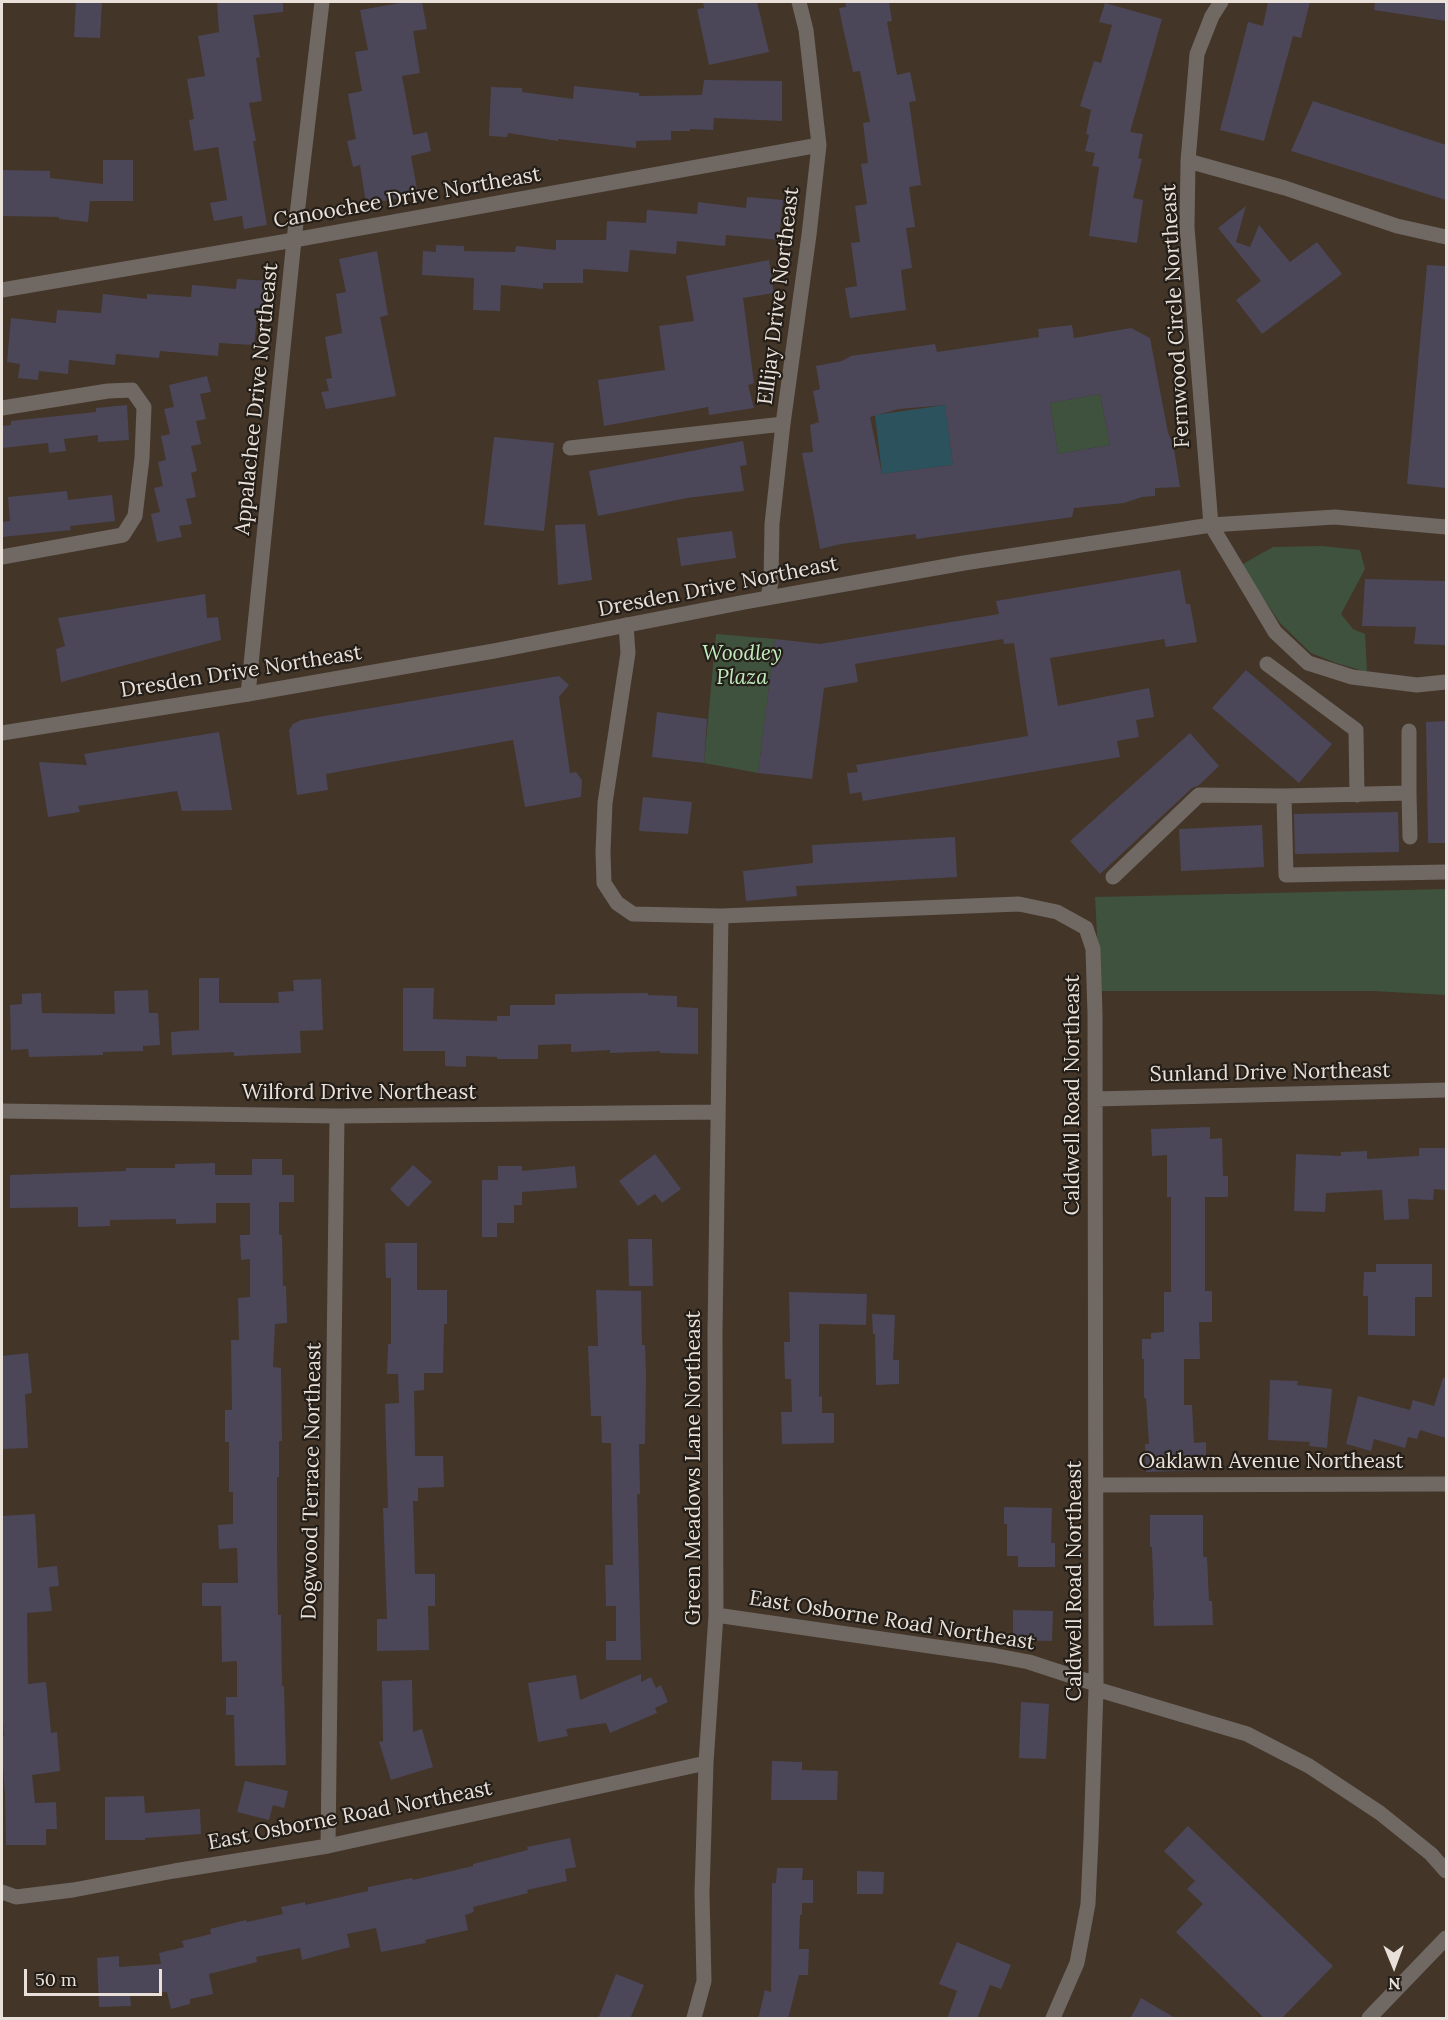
<!DOCTYPE html>
<style>
body{margin:0}
#map{position:relative;width:1448px;height:2020px;overflow:hidden;background:#433528;font-family:Lora,serif}
canvas{display:block}
.frame{position:absolute;inset:0;border:3px solid #e9e1d9;pointer-events:none}
.north{position:absolute;left:1364px;top:1936px;width:60px;height:60px;-webkit-text-stroke:4px #241e18;paint-order:stroke;rotate:179deg;font-size:16px;font-weight:700;line-height:24px;text-align:center;color:#e9e1d9}
.north::after{content:'';display:block;margin:auto;width:21px;height:27px;background:#e9e1d9;clip-path:polygon(50% 0,100% 100%,50% 72%,0 100%)}
.scale{position:absolute;left:24px;top:1969px;width:138px;height:27px;box-sizing:border-box;border:3px solid #e9e1d9;border-top:0;padding-left:8px;font-size:18px;line-height:21px;white-space:nowrap;color:#e9e1d9;-webkit-text-stroke:4px #241e18;paint-order:stroke}
</style>
<div id="map">
<canvas width="1448" height="2020"></canvas>
<div class="frame"></div>
<div class="north">N</div>
<div class="scale">50 m</div>
</div>
<script>
const c = document.querySelector('canvas').getContext('2d');
c.lineJoin = 'round';
function fillPath(path, color) { c.fillStyle = color; c.fill(path, 'evenodd'); }
const shape = rows => new Path2D(rows.map(r => 'M' + r).join(''));
function trace(path, color, width, dash) { c.strokeStyle = color; c.lineWidth = width; c.lineCap = dash ? 'butt' : 'round'; c.setLineDash(dash || []); c.stroke(path); }
function label(font, color, halo, rows, align = 'center') {
  c.font = font + ' Lora,serif'; c.lineWidth = 4.5; c.setLineDash([]); c.textBaseline = 'middle'; c.strokeStyle = halo; c.fillStyle = color; for (const [text, x, y, turn = 0] of rows) {
    c.save(); c.translate(x, y); c.rotate((+turn || 0) * Math.PI / 180); c.textAlign = isNaN(turn) ? turn : align; if (halo) c.strokeText(text, 0, 0); c.fillText(text, 0, 0); c.restore();
  }
}
fillPath(shape([
 [1100,394,1110,445,1058,454,1050,403],
 [1322,546,1360,550,1365,569,1341,614,1353,629,1365,634,1367,672,1336,663,1311,653,1280,623,1241,565,1273,547],
 [716,634,775,639,758,773,704,763],
 [1446,889,1446,995,1372,991,1100,991,1095,897]
]), '#3e523d');
fillPath(shape([
 [945,405,953,465,882,474,875,415]
]), '#2c535d');
fillPath(shape([
 [76,2,102,2,100,38,74,37],
 [217,2,283,2,283,12,253,15,260,57,256,58,262,101,249,103,256,141,253,141,267,225,244,229,242,216,214,221,210,203,227,200,218,147,194,151,189,120,194,119,187,79,205,76,198,36,219,32],
 [406,2,422,2,427,29,413,31,420,73,402,76,413,135,427,132,431,151,411,156,418,195,366,204,360,165,353,167,347,141,356,139,348,94,362,91,355,52,368,50,360,10],
 [703,2,757,2,769,52,709,65,697,9,704,8],
 [845,2,889,2,892,21,887,22,897,75,910,72,916,101,909,102,921,185,909,187,915,227,906,228,912,268,901,270,906,310,850,318,845,288,857,286,851,243,860,242,855,206,867,204,861,164,868,163,863,123,870,122,860,71,853,72,843,28,839,8,846,7],
 [1268,2,1310,2,1301,38,1293,36,1264,141,1220,130,1248,22,1263,26],
 [1375,2,1446,2,1446,21,1374,10],
 [1105,3,1162,19,1130,132,1143,134,1138,158,1142,159,1133,198,1143,200,1137,243,1089,236,1099,167,1092,166,1095,153,1085,151,1089,135,1086,134,1091,110,1080,106,1094,61,1101,63,1112,25,1099,22],
 [704,80,782,81,782,121,714,118,713,130,690,129,690,131,671,131,671,140,636,141,636,148,558,139,558,141,508,133,507,137,489,136,491,87,522,88,522,92,573,99,574,86,639,93,639,96,702,95],
 [1313,101,1446,145,1446,200,1291,151],
 [103,160,133,160,133,201,90,201,88,222,59,219,59,217,2,216,2,170,50,171,50,178,103,184],
 [747,197,783,200,779,240,726,235,725,246,677,241,676,254,630,250,628,272,583,269,583,283,543,283,543,289,501,285,500,311,473,310,474,278,422,275,423,251,436,252,436,245,464,246,464,251,515,252,516,246,556,250,556,240,606,240,607,221,646,223,647,210,697,214,698,202,746,208],
 [1246,206,1236,242,1250,247,1259,225,1290,262,1317,242,1342,274,1262,334,1236,300,1261,281,1218,228],
 [377,251,388,315,380,317,396,396,326,409,321,392,329,391,326,379,332,378,325,337,342,333,336,294,346,292,339,259],
 [769,260,774,293,743,298,754,383,748,385,754,408,709,415,708,407,604,426,598,380,665,370,659,326,694,321,686,276],
 [1427,265,1446,266,1446,488,1407,484],
 [237,279,270,281,268,316,257,316,254,345,219,343,218,356,160,351,159,358,116,354,115,365,69,360,68,374,39,371,38,380,18,378,20,364,7,362,11,318,56,323,57,310,101,313,103,294,147,299,147,294,191,297,192,285,236,289],
 [1072,325,1074,338,1131,328,1150,338,1168,433,1173,443,1180,487,1155,488,1155,496,1142,497,1124,503,1074,508,1072,517,916,539,916,534,841,544,820,549,802,453,813,452,810,425,819,422,813,391,820,389,816,366,842,361,851,356,935,344,937,352,1039,337,1038,329],
 [1100,394,1110,445,1058,454,1050,403],
 [945,405,953,465,882,474,870,417,899,409],
 [207,376,211,392,200,394,206,419,196,421,201,444,191,446,197,471,191,473,196,497,186,499,192,524,179,526,182,537,157,542,151,514,160,512,154,488,163,486,158,462,166,460,161,436,170,434,164,409,174,407,169,385],
 [127,405,129,440,98,442,98,435,64,439,66,451,49,453,48,443,2,448,2,426,11,425,11,421,96,412,96,408],
 [494,437,554,443,544,531,484,525],
 [743,441,747,465,740,466,744,491,687,498,598,516,589,471],
 [67,491,68,500,112,495,115,521,70,526,71,530,2,537,2,522,10,521,8,497],
 [585,524,592,580,558,585,555,525],
 [732,531,736,558,681,566,677,538],
 [1180,570,1186,604,1190,604,1197,642,1166,647,1164,639,1050,658,1058,706,1149,688,1154,717,1136,720,1139,737,1117,741,1120,757,863,801,861,792,850,794,847,773,858,772,856,765,1028,736,1014,643,1004,644,1003,639,855,664,858,682,824,688,812,779,758,773,775,639,820,644,999,614,996,601],
 [1365,579,1446,581,1446,645,1414,644,1416,627,1362,626],
 [205,594,207,618,218,617,221,640,61,682,56,649,65,646,58,618],
 [1246,670,1332,744,1299,783,1212,708],
 [559,676,569,685,559,697,570,773,576,772,582,780,581,797,525,807,513,740,326,774,328,790,297,795,289,730,293,724,301,720],
 [657,712,707,719,704,763,652,757],
 [1446,721,1446,843,1428,843,1426,722],
 [219,732,232,810,182,811,177,791,78,806,80,812,48,817,39,762,87,765,84,754],
 [1190,733,1219,766,1198,786,1192,788,1100,874,1070,841],
 [643,797,692,802,688,834,639,831],
 [1398,812,1399,852,1295,854,1294,814],
 [1262,825,1264,867,1181,871,1179,829],
 [955,837,957,877,796,886,797,896,746,901,743,871,813,863,812,845],
 [199,978,219,978,219,1003,279,1003,278,992,294,991,293,980,321,979,323,1030,300,1031,301,1053,234,1056,234,1052,172,1055,171,1032,199,1030],
 [403,988,434,988,433,1019,497,1021,497,1016,510,1016,510,1005,555,1005,555,994,648,993,648,995,677,996,677,1007,698,1008,698,1054,660,1053,660,1051,610,1053,610,1050,571,1052,571,1044,538,1045,538,1059,497,1059,497,1057,466,1056,466,1067,445,1066,445,1051,403,1051],
 [148,990,149,1013,158,1013,160,1045,143,1046,143,1051,103,1052,103,1055,29,1057,28,1049,11,1050,10,1005,22,1004,22,994,41,993,42,1013,115,1014,114,991],
 [1210,1127,1210,1139,1222,1138,1223,1176,1228,1176,1228,1197,1205,1197,1205,1291,1212,1291,1212,1322,1199,1322,1200,1359,1184,1359,1184,1405,1192,1405,1194,1443,1206,1442,1206,1470,1146,1472,1145,1444,1149,1444,1146,1398,1144,1398,1144,1359,1142,1359,1142,1339,1151,1339,1151,1333,1164,1332,1164,1292,1171,1292,1171,1197,1167,1197,1167,1155,1152,1156,1151,1129],
 [1419,1148,1446,1148,1445,1190,1434,1189,1433,1200,1408,1199,1409,1219,1384,1220,1382,1190,1326,1193,1325,1212,1294,1211,1296,1154,1341,1156,1341,1152,1367,1151,1367,1159,1419,1156],
 [655,1154,681,1189,662,1203,655,1194,638,1206,619,1181],
 [252,1159,282,1159,282,1175,294,1175,294,1202,279,1202,279,1235,282,1235,283,1286,286,1286,287,1323,275,1324,273,1367,281,1368,282,1441,279,1441,279,1477,277,1477,277,1547,278,1615,281,1615,282,1686,284,1686,286,1765,235,1766,234,1715,226,1715,226,1697,237,1697,237,1661,222,1662,221,1606,202,1606,202,1583,238,1583,237,1548,219,1549,218,1525,233,1524,233,1492,229,1492,229,1442,225,1442,225,1410,232,1410,231,1340,239,1340,238,1298,250,1297,250,1259,241,1260,240,1235,250,1235,250,1203,216,1203,216,1223,176,1224,176,1219,110,1220,110,1226,78,1227,78,1207,10,1208,10,1175,126,1171,126,1168,175,1168,175,1164,215,1163,215,1175,252,1175],
 [413,1165,432,1182,408,1207,390,1189],
 [498,1166,522,1166,522,1171,575,1166,577,1188,522,1192,522,1205,514,1205,514,1223,497,1223,497,1237,482,1237,482,1180,498,1180],
 [628,1239,652,1239,653,1286,629,1286],
 [385,1243,417,1243,417,1290,447,1290,447,1324,444,1324,443,1373,424,1373,424,1390,414,1391,415,1456,443,1456,444,1487,418,1488,418,1501,413,1501,415,1574,435,1574,435,1606,428,1606,429,1650,377,1651,377,1619,387,1619,383,1508,388,1508,385,1404,399,1403,398,1374,387,1374,388,1344,391,1344,391,1278,386,1278],
 [1376,1264,1432,1264,1432,1297,1415,1297,1415,1336,1368,1335,1368,1296,1363,1296,1364,1272,1376,1272],
 [596,1290,641,1291,642,1345,645,1345,646,1374,645,1444,639,1444,640,1494,637,1494,641,1660,606,1660,606,1641,616,1641,616,1606,606,1606,605,1565,613,1565,611,1443,602,1443,601,1416,591,1416,588,1346,598,1346],
 [789,1292,867,1294,866,1325,819,1324,819,1397,822,1396,822,1413,834,1413,834,1443,782,1444,781,1412,792,1412,791,1379,785,1379,784,1342,790,1342],
 [872,1314,895,1315,893,1360,899,1360,899,1384,876,1385,875,1334,873,1334],
 [28,1353,32,1393,25,1394,28,1448,2,1449,2,1356],
 [1443,1378,1446,1378,1446,1438,1420,1430,1417,1439,1408,1437,1405,1448,1374,1439,1371,1451,1346,1444,1358,1396,1410,1410,1413,1400,1434,1406],
 [1270,1380,1298,1381,1297,1385,1332,1389,1327,1448,1309,1446,1310,1442,1268,1440],
 [1004,1507,1052,1508,1051,1543,1055,1543,1055,1567,1018,1567,1018,1556,1007,1556,1007,1524,1004,1524],
 [35,1514,38,1568,57,1566,59,1586,49,1587,52,1611,27,1613,28,1684,46,1682,51,1733,57,1732,60,1771,32,1775,35,1803,56,1802,57,1829,46,1829,46,1845,6,1845,5,1794,2,1751,2,1736,4,1736,2,1709,2,1516],
 [1150,1515,1203,1515,1203,1557,1207,1557,1209,1601,1212,1601,1213,1625,1154,1626,1153,1600,1154,1600,1152,1547,1150,1547],
 [1013,1610,1053,1611,1052,1641,1013,1640],
 [641,1674,641,1682,651,1677,656,1688,661,1685,668,1702,655,1708,657,1713,610,1733,606,1723,566,1729,568,1736,538,1742,528,1683,576,1675,580,1700],
 [412,1680,413,1732,422,1729,433,1767,391,1780,379,1742,383,1741,382,1681],
 [1021,1702,1049,1704,1046,1759,1019,1758],
 [772,1761,802,1762,802,1770,838,1771,837,1800,771,1800],
 [245,1781,288,1791,284,1808,273,1805,269,1820,237,1812],
 [144,1796,145,1813,200,1809,201,1834,145,1838,145,1840,105,1840,105,1797],
 [1188,1826,1333,1966,1281,2019,1265,2019,1176,1932,1203,1904,1187,1889,1195,1881,1164,1851],
 [570,1838,576,1867,565,1869,567,1881,527,1890,528,1893,473,1907,474,1912,465,1915,468,1930,425,1940,426,1943,381,1952,376,1928,347,1934,350,1947,302,1960,300,1948,256,1957,257,1962,209,1974,213,1994,190,1999,190,2004,171,2009,167,1992,130,1994,131,2006,99,2007,97,1958,119,1956,119,1967,161,1964,159,1953,184,1947,182,1941,211,1934,210,1929,246,1920,247,1922,283,1914,281,1907,305,1902,305,1905,368,1891,368,1887,412,1878,413,1880,473,1866,473,1864,528,1850,527,1847],
 [777,1868,803,1868,802,1880,813,1880,813,1903,802,1903,802,1915,800,1915,799,1949,809,1949,808,1975,799,1975,788,2019,758,2019,765,1990,771,1992,772,1883,776,1883],
 [857,1871,884,1872,883,1894,857,1894],
 [957,1942,1011,1965,1001,1989,990,1985,977,2019,947,2019,957,1991,939,1984],
 [616,1974,644,1985,630,2019,598,2019],
 [1141,1998,1177,2019,1130,2019]
]), '#4b4759');
trace(shape([
 [1221,2,1212,16,1197,54,1188,161,1187,227,1211,525,1275,632,1308,663,1352,677,1417,685,1446,682],
 [1188,161,1285,188,1397,226,1446,237],
 [2,290,294,240,819,145],
 [2,408,108,391,132,390,144,407,142,458,135,516,123,535,2,557],
 [570,448,783,424],
 [768,597,771,582,772,524,783,424,809,235,819,145,806,30,799,2],
 [626,625,628,653,605,803,603,852,604,883,617,903,633,914,721,916,1019,904,1057,912,1086,928,1093,949,1095,1014,1096,1689,1091,1839,1088,1904,1077,1963,1053,2018],
 [1267,664,1356,730,1357,795],
 [248,694,294,240,322,2],
 [1409,731,1409,793],
 [1284,796,1286,875,1446,872],
 [1113,877,1199,795,1284,796,1409,793,1410,837],
 [1095,1099,1446,1090],
 [2,1111,337,1116,717,1112],
 [1096,1485,1446,1484],
 [716,1615,992,1655,1029,1662,1096,1684],
 [1096,1689,1247,1734,1309,1766,1380,1813,1431,1854,1446,1871],
 [328,1846,337,1116],
 [2,1892,16,1897,73,1890,174,1871,328,1846,706,1763],
 [694,2018,704,1981,702,1893,706,1763,716,1615,715,1332,721,916],
 [1369,2018,1446,1938]
]), '#706863', 15);
trace(shape([
 [2,733,248,694,494,651,745,602,964,563,1211,525,1335,517,1446,527]
]), '#706863', 15);
label('21px', '#e9e1d9', '#241e18', [
 ["Canoochee Drive Northeast",407,198,-10],
 ["Ellijay Drive Northeast",779,296,-83],
 ["Fernwood Circle Northeast",1176,316,-93],
 ["Appalachee Drive Northeast",257,399,-84],
 ["Dresden Drive Northeast",718,587,-11],
 ["Dresden Drive Northeast",241,672,-9],
 ["Sunland Drive Northeast",1270,1073,-1],
 ["Wilford Drive Northeast",359,1093],
 ["Caldwell Road Northeast",1073,1095,-90],
 ["Oaklawn Avenue Northeast",1271,1462],
 ["Green Meadows Lane Northeast",694,1468,-90],
 ["Dogwood Terrace Northeast",312,1481,-89],
 ["Caldwell Road Northeast",1075,1581,-90],
 ["East Osborne Road Northeast",892,1621,9],
 ["East Osborne Road Northeast",350,1816,-11]
]);
label('italic 21px', '#c1ecbe', '#241e18', [
 ["Woodley",742,654],
 ["Plaza",742,678]
]);
</script>
